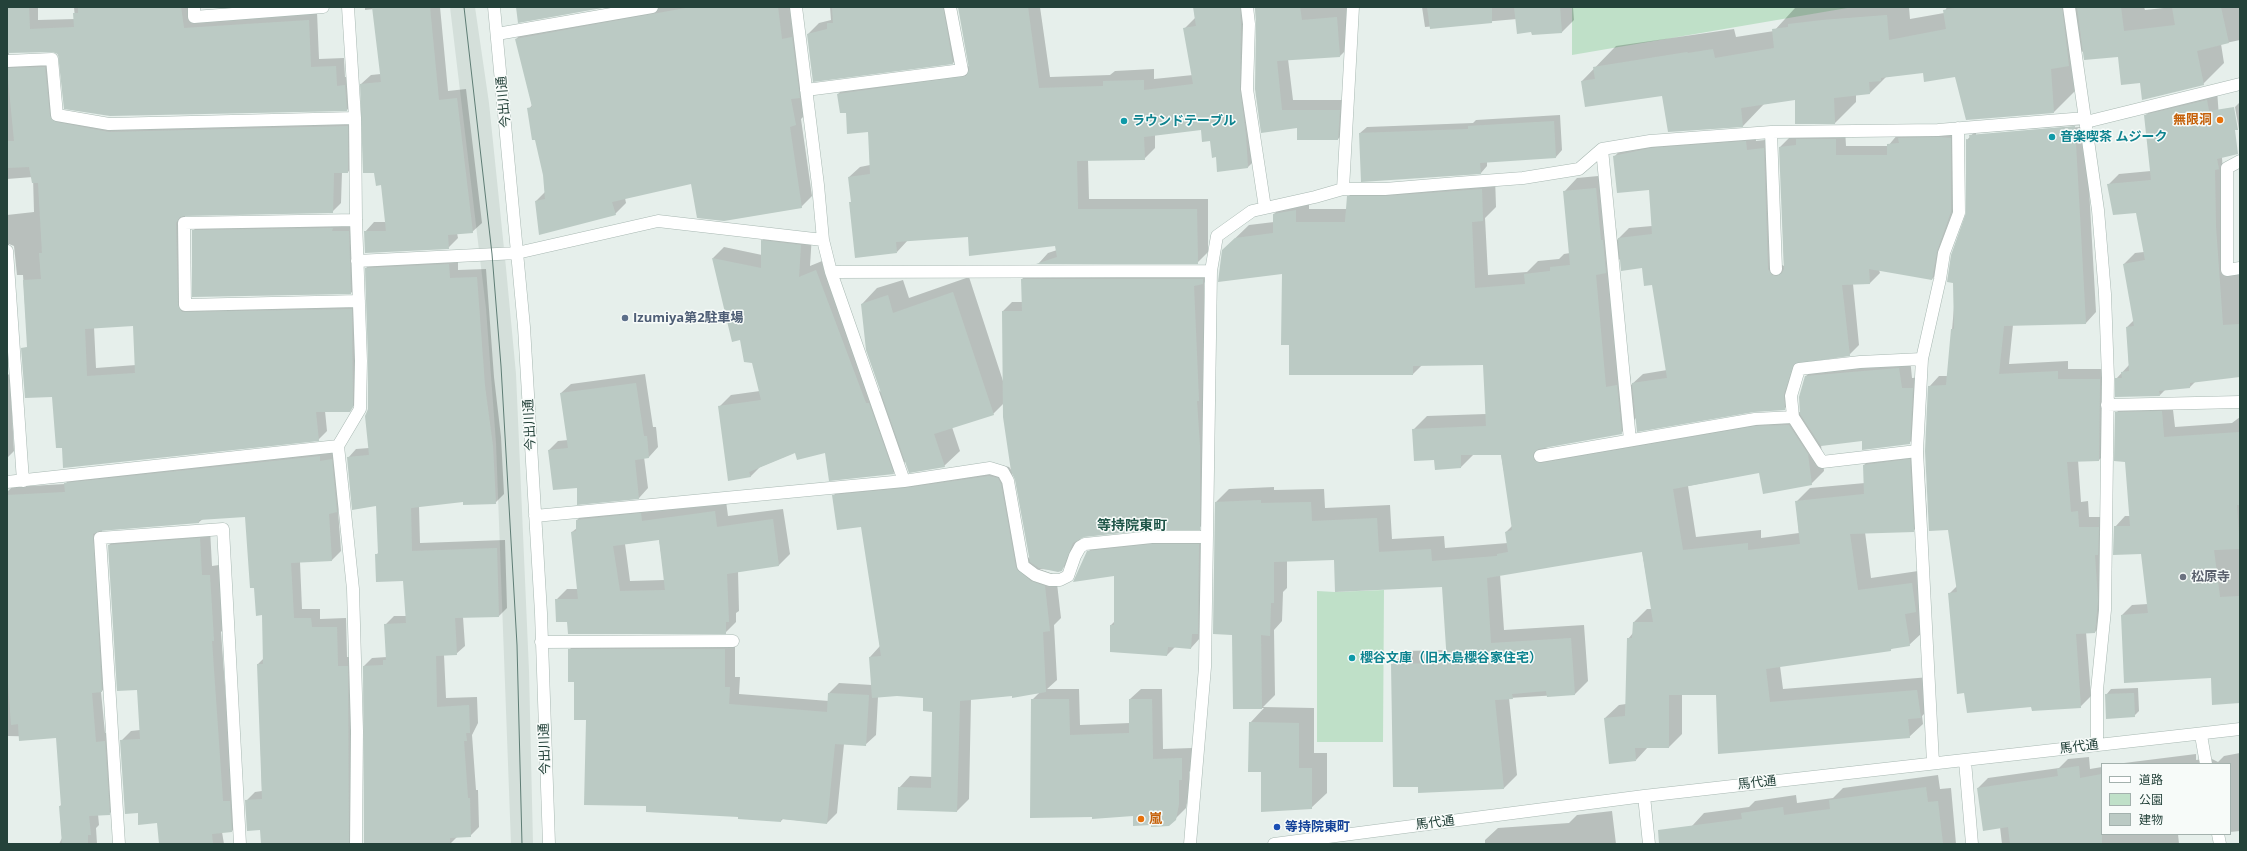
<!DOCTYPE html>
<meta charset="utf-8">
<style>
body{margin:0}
#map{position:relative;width:2247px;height:851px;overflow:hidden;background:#e6efeb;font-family:"Open Sans","Noto Sans JP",sans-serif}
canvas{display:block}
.frame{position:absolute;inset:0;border:8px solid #24423a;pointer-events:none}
.legend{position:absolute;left:2101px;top:763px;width:130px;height:72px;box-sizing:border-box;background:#f7fbf9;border:1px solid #a3b1ad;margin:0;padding:5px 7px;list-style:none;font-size:12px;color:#24423a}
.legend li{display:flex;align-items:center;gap:8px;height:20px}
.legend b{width:20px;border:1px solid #a3b1ad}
</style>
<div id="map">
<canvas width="2247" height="851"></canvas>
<div class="frame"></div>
<ul class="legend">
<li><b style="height:5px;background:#fff"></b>道路</li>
<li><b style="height:11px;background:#bfe0c8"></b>公園</li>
<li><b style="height:11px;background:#bbcac4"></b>建物</li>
</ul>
</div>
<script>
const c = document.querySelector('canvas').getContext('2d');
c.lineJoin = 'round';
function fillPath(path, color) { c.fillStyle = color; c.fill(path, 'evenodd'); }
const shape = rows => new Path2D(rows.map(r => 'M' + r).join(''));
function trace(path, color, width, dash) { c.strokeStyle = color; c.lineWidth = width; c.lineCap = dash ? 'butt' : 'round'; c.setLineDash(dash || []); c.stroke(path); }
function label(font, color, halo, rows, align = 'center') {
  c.font = font + ' "Open Sans","Noto Sans JP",sans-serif'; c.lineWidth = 3; c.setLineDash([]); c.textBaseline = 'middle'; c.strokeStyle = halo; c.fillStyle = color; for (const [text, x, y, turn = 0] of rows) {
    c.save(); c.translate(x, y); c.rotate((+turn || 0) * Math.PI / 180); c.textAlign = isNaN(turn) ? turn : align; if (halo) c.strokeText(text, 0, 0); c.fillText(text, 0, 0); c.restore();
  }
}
fillPath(shape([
 [450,7,475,7,489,103,506,268,516,374,529,671,533,844,511,844,496,443,486,309]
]), '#d4dfda');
fillPath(shape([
 [1572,7,1853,7,1572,55],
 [1384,590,1383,742,1317,742,1317,591,1335,592]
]), '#bfe0c8');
fillPath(shape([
 [7,7,38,7,38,20,75,19,74,7,195,7,200,19,317,12,319,59,344,58,345,77,354,77,355,101,347,110,60,58,56,52,9,52,9,56,54,59,58,107,65,114,118,123,356,117,356,163,348,172,342,172,341,203,332,212,185,214,186,296,190,303,360,300,358,402,349,410,325,411,327,431,318,440,62,447,53,396,31,396,23,275,17,275,14,246,9,244,10,266,7,269,7,215,34,212,33,177,7,179],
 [134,325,136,365,96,368,94,327],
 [365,7,440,7,448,91,466,89,482,223,472,232,457,233,458,238,448,248,365,232,374,222,386,222,382,184,361,84,371,75,381,74,374,9,365,10],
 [647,7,790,7,807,113,801,119,812,196,801,207,692,182,625,198,626,203,615,214,536,201,545,192,544,175,529,109,532,105,516,39,527,28],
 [830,7,955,7,964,52,953,63,808,34,819,23,831,20],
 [959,7,1040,7,1050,77,1110,75,1115,71,1154,69,1154,79,1193,75,1184,29,1195,18,1194,7,1251,7,1250,77,1259,156,1248,167,1218,171,1217,156,1211,140,1202,129,1155,135,1155,148,1144,159,1088,160,1089,199,1208,199,1208,252,1197,263,1039,263,1048,253,1057,250,1056,245,969,236,908,240,897,252,850,203,852,201,849,177,860,167,870,165,869,131,847,112,838,94,849,83,970,66],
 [1255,7,1348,7,1351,45,1340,56,1288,59,1293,100,1350,100,1349,128,1338,139,1298,127,1262,132,1257,23],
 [1422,7,1573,7,1574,20,1562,32,1533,34,1532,31,1517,19,1425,27],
 [1909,7,1910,19,1944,13,1947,7,2144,7,2145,10,2173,7,2240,7,2240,40,2221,44,2224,63,2203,84,2141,82,2119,55,2084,50,2073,62,2075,91,2054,112,1955,75,1924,72,1887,76,1870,93,1856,95,1856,102,1835,123,1796,99,1764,104,1743,126,1669,131,1663,95,1582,81,1616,46,1734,29,1736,37,1774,31,1795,8],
 [2217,90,2230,267,2240,265,2240,381,2239,376,2196,381,2190,387,2165,390,2160,395,2116,379,2129,365,2127,327,2134,320,2124,264,2135,253,2144,252,2137,212,2108,185,2119,174,2151,171,2145,116,2156,105],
 [2240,102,2240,135,2235,107],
 [1560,115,1562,150,1556,157,1487,161,1487,166,1481,173,1360,133,1367,127,1473,123,1476,120],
 [2085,117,2096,312,2086,323,2013,325,2009,364,2068,361,2068,369,2110,369,2109,450,2099,460,2078,460,2081,502,2088,501,2089,517,2108,517,2105,622,2095,632,2086,632,2091,696,2080,707,2032,706,1949,594,1957,586,1929,387,1939,376,1948,376,1954,307,1967,213,1967,140,1981,125],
 [2080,125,2080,127,1976,135,1976,133],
 [1845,129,1846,146,1888,146,1898,134,1960,129,1961,201,1942,269,1932,279,1879,270,1880,273,1870,283,1853,284,1859,345,1849,355,1800,362,1794,399,1784,409,1636,418,1621,433,1545,447,1555,450,1770,414,1801,412,1806,376,1816,366,1910,358,1912,378,1923,377,1920,433,1909,443,1863,440,1821,445,1824,471,1811,484,1760,472,1688,486,1696,537,1761,530,1761,538,1799,533,1796,502,1810,488,1865,483,1864,465,1877,452,1923,447,1927,517,1913,531,1865,532,1871,578,1925,570,1929,598,1919,608,1923,632,1909,645,1893,648,1890,650,1780,666,1783,689,1930,677,1934,704,1922,716,1923,724,1909,737,1716,694,1682,694,1682,734,1669,747,1648,747,1636,760,1605,718,1619,705,1626,704,1628,639,1633,633,1634,622,1647,609,1652,609,1642,551,1500,574,1504,630,1584,625,1588,681,1575,694,1509,698,1517,775,1504,788,1419,792,1392,665,1405,651,1447,650,1443,586,1334,558,1287,561,1287,588,1283,592,1282,621,1274,630,1275,695,1263,707,1314,708,1314,753,1327,753,1327,793,1311,808,1262,771,1250,723,1264,708,1234,708,1233,634,1216,502,1229,489,1274,487,1274,490,1324,489,1325,508,1390,505,1392,539,1444,536,1445,548,1508,543,1506,532,1513,525,1501,454,1474,454,1461,467,1435,459,1413,430,1427,416,1486,414,1484,364,1422,365,1413,374,1290,344,1283,273,1223,250,1249,225,1274,222,1274,214,1287,201,1309,197,1309,209,1347,209,1348,197,1361,184,1400,184,1495,176,1496,207,1485,218,1488,275,1527,272,1538,261,1559,259,1564,254,1570,253,1564,192,1577,178,1609,175,1614,227,1616,227,1617,240,1629,228,1652,226,1650,189,1615,156,1624,146,1755,132,1756,141,1774,139,1780,264,1784,266,1780,147,1790,137],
 [1621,258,1643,267,1653,284,1667,370,1643,374,1631,385,1630,373,1620,374,1610,269],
 [203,220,359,221,361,282,351,293,193,231],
 [773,229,812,234,810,266,827,259,878,392,882,391,862,304,877,288,903,280,909,298,969,277,1003,381,1003,311,1012,302,1023,302,1022,279,1031,270,1213,274,1204,283,1209,390,1209,519,1199,528,1151,529,1084,536,1081,537,1071,560,1061,570,1039,569,1056,575,1061,618,1054,625,1057,680,1047,689,1079,689,1080,725,1130,723,1130,699,1141,689,1162,689,1163,749,1192,748,1192,769,1189,772,1189,793,1186,808,1169,825,1152,824,1134,815,1032,700,1039,693,971,699,969,799,957,811,898,809,899,788,910,776,932,777,933,711,924,697,897,695,878,697,876,735,865,745,844,744,837,813,827,823,783,819,781,821,647,805,587,719,575,681,569,650,579,640,735,639,735,677,740,677,739,694,829,701,829,693,839,683,872,685,870,657,880,646,862,526,833,496,845,484,917,477,1001,465,1009,467,1012,471,1004,403,993,414,952,427,960,451,944,466,906,461,893,473,826,452,796,452,760,467,750,477,719,407,731,395,760,391,753,363,741,339,733,341,713,258,724,247,762,255,762,241],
 [1012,472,1016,479,1030,559,1027,556],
 [458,256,458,270,486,269,494,377,501,437,504,494,495,503,464,501,419,506,420,543,505,540,507,608,499,616,463,617,465,646,456,654,444,655,446,698,477,697,478,723,472,735,476,790,478,790,479,827,470,836,458,836,450,844,391,844,364,666,372,658,387,657,385,625,394,616,407,616,404,580,376,555,379,552,377,505,348,458,356,449,369,448,370,361,366,268,375,260],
 [10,374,14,451,7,458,7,375],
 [645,374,653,427,656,427,658,447,649,457,644,457,648,488,639,498,578,503,578,487,549,450,558,441,568,440,561,393,571,384],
 [2172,401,2175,427,2232,423,2240,417,2240,702,2212,677,2122,615,2132,605,2148,604,2142,553,2115,527,2125,516,2130,516,2126,461,2116,413,2127,402],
 [340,451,346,502,338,510,341,551,332,560,300,562,302,609,320,609,320,619,346,618,347,657,356,657,357,835,349,844,262,844,261,829,246,801,255,792,262,791,258,664,264,658,263,614,246,516,203,519,199,522,102,529,111,682,101,692,105,733,114,733,118,805,109,814,98,814,99,825,96,828,97,844,59,844,62,838,60,806,62,804,57,737,7,736,7,492,12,487,65,484,74,475],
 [726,501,728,516,783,509,790,554,779,565,738,571,739,611,736,613,736,622,725,633,568,621,556,600,567,589,578,589,572,532,577,528,577,520,588,509],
 [659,539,665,580,630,581,625,544],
 [210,529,212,566,219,565,223,630,221,632,233,792,241,822,231,832,222,832,224,844,160,844,158,822,139,812,121,741,131,731,140,730,138,689,109,545,119,535],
 [1208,536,1200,638,1191,648,1176,646,1167,655,1111,625,1115,621,1115,575,1088,552,1098,542],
 [2138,688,2139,711,2134,716,2106,695,2111,689],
 [2240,753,2240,831,2230,832,2230,764,2116,764,2196,754,2196,760,2210,758,2218,762,2224,756],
 [2089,757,2090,769,2102,767,2102,834,2178,834,2179,844,2002,844,2000,827,1978,788,1988,778,2059,768,2068,759],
 [1938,775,1940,789,1951,788,1956,844,1694,844,1692,826,1704,813,1749,807,1755,801,1796,795,1797,803,1833,798,1843,788],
 [1612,811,1616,844,1485,844,1485,840,1498,828,1569,823,1577,815]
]), '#0003');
fillPath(shape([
 [7,7,29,7,30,29,74,27,73,13,78,13,78,7,181,7,184,28,309,20,311,67,336,66,337,86,345,85,347,111,110,116,64,109,58,54,52,52,7,53],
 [372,7,430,7,439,100,457,98,473,233,448,235,449,249,365,253,364,231,386,231,381,185,376,186,374,173,363,173,360,84,381,82],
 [516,7,608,7,518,23],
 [691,7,778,7,782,39,792,37,800,98,791,99,796,125,790,127,802,208,724,221,697,218,691,184,612,202,616,215,539,235,535,201,545,199,543,175,535,140,532,140,527,108,532,107,515,39],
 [832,7,943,7,953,64,813,82,807,34,827,29,827,23,833,23],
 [958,7,1028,7,1039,88,1103,86,1103,81,1144,80,1144,90,1193,84,1183,28,1196,26,1193,7,1240,7,1241,24,1240,89,1246,135,1248,168,1217,172,1216,157,1212,158,1210,141,1202,142,1201,130,1144,137,1145,160,1077,161,1078,209,1197,209,1198,264,1036,264,1057,257,1055,246,969,256,968,237,896,242,897,253,855,258,849,202,851,202,848,177,870,174,868,132,847,134,846,113,840,113,837,94,966,76,969,69],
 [1255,7,1300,7,1302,20,1337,17,1340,57,1277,61,1282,110,1340,110,1338,140,1297,140,1297,128,1261,133,1255,89,1256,24],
 [1427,7,1492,7,1492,23,1430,29],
 [1514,7,1560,7,1562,33,1532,35,1531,32,1517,34],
 [1960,7,2062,7,2069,66,2051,69,2054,113,1966,120,1955,77,1924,82,1923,73,1881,78,1881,81,1869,82,1870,94,1834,98,1835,124,1795,124,1795,100,1741,108,1743,127,1668,132,1662,96,1585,107,1581,81,1595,79,1593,67,1687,52,1688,53,1713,49,1715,58,1774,48,1772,29,1788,27,1788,24,1822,20,1887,15,1889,40,1946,29,1943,10],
 [2077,7,2121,7,2124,31,2175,25,2172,7,2221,7,2229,43,2197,51,2204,85,2142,100,2140,83,2121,85,2118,57,2084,60],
 [45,67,50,116,56,122,109,132,348,126,348,173,334,173,333,213,184,216,180,217,176,223,178,305,182,312,352,309,353,407,350,412,316,412,319,441,63,468,62,448,56,448,52,397,25,398,21,348,27,347,23,280,41,279,39,253,42,253,38,183,32,183,29,167,7,168,7,141,14,141,7,68],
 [133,326,135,373,87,376,85,329],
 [2207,100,2209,111,2234,107,2238,130,2235,130,2238,154,2217,159,2219,169,2215,170,2216,227,2223,325,2240,324,2240,377,2190,383,2190,388,2159,391,2160,396,2115,397,2115,378,2122,378,2121,372,2129,371,2126,327,2134,326,2123,264,2145,260,2136,213,2113,215,2107,184,2151,180,2144,115],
 [1554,121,1556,158,1480,163,1481,174,1361,182,1359,133,1468,129,1468,126],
 [2075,126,2086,324,2004,326,1999,374,2058,371,2058,379,2100,379,2099,461,2067,462,2071,512,2078,511,2079,527,2099,527,2098,555,2095,555,2098,600,2095,633,2076,634,2081,708,2032,711,2031,707,1967,713,1964,693,1957,694,1948,593,1957,592,1948,530,1929,531,1925,451,1928,386,1946,385,1951,329,1954,329,1953,283,1947,282,1951,255,1966,213,1966,139,1970,140,1969,135],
 [1939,137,1951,138,1951,212,1937,251,1932,280,1869,269,1870,284,1842,285,1850,356,1794,364,1784,394,1785,410,1754,412,1637,432,1632,383,1667,378,1652,285,1644,286,1642,268,1621,271,1618,238,1652,234,1649,190,1617,193,1613,156,1651,148,1746,141,1747,150,1764,148,1768,269,1772,275,1777,276,1782,273,1784,269,1779,147,1796,145,1796,139,1836,139,1836,155,1887,155,1887,144,1899,143,1898,138],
 [1596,188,1601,240,1603,240,1606,273,1596,275,1606,387,1617,385,1622,434,1538,449,1533,454,1534,460,1541,463,1756,426,1789,425,1808,454,1812,485,1763,494,1759,473,1673,489,1683,550,1748,543,1748,550,1800,544,1795,501,1864,494,1863,465,1910,459,1914,532,1850,534,1858,590,1912,583,1916,612,1905,614,1910,646,1891,649,1891,651,1766,669,1770,702,1917,690,1921,718,1908,719,1910,738,1718,754,1716,695,1669,695,1669,748,1635,748,1636,761,1609,764,1604,718,1625,716,1627,638,1632,638,1633,622,1653,622,1642,552,1487,578,1491,643,1571,638,1575,695,1547,697,1546,691,1512,694,1513,699,1495,700,1504,789,1418,793,1418,787,1393,787,1391,664,1447,663,1442,587,1335,592,1334,560,1274,562,1274,603,1271,603,1270,636,1261,635,1262,709,1233,709,1232,635,1213,634,1215,502,1261,500,1261,503,1311,502,1312,521,1377,518,1379,552,1431,549,1432,561,1497,556,1497,554,1508,552,1505,532,1512,530,1501,455,1461,455,1461,468,1435,470,1434,460,1414,461,1412,429,1486,426,1483,365,1413,366,1413,375,1289,375,1289,345,1281,345,1282,274,1218,282,1222,250,1235,238,1273,233,1273,214,1296,210,1296,222,1345,222,1347,196,1386,196,1482,189,1483,221,1472,222,1475,288,1525,284,1524,274,1550,271,1550,267,1570,265,1563,191],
 [333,228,332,231,349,231,351,294,192,297,192,230],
 [761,240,801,245,799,277,816,270,866,403,869,403,894,474,829,481,825,453,797,460,795,453,749,472,751,477,728,481,718,406,761,400,752,363,744,362,740,340,732,342,712,258,761,268],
 [449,264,450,278,477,277,485,386,493,446,496,504,463,505,463,502,411,508,412,551,497,548,499,617,455,618,457,655,436,656,437,707,469,705,470,733,466,733,467,741,464,741,468,798,470,798,471,837,450,838,450,844,364,844,363,666,383,665,383,660,386,660,384,624,406,623,403,581,376,582,375,554,378,554,376,506,352,510,347,457,369,455,365,416,368,409,368,361,365,268],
 [1021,279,1203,279,1203,284,1194,286,1199,401,1197,401,1200,446,1200,530,1151,530,1084,537,1073,543,1062,571,1058,572,1039,568,1030,562,1015,480,1011,471,1003,417,1002,311,1022,311],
 [953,292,994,415,934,434,945,467,909,473,866,350,861,304,888,295,893,313],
 [1899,368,1902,388,1913,388,1910,444,1862,450,1862,441,1821,446,1800,414,1799,397,1805,376],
 [636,383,644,436,647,436,649,458,635,460,639,499,577,505,577,488,553,490,548,450,568,448,560,393],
 [2162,411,2164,437,2240,432,2240,505,2237,505,2240,549,2214,550,2220,597,2240,596,2240,703,2212,705,2211,678,2124,683,2121,615,2148,613,2141,554,2113,555,2114,526,2130,526,2125,462,2114,461,2115,412],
 [320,456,320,461,332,459,337,512,329,514,332,561,291,563,294,618,311,618,312,627,337,627,338,666,348,666,349,844,261,844,260,830,247,831,245,800,262,799,257,664,263,664,262,615,256,616,254,588,250,588,245,517,199,520,199,523,99,531,93,534,102,692,92,693,96,742,105,741,110,815,89,816,91,835,88,835,88,844,62,844,59,806,61,806,56,738,19,741,18,724,11,725,7,669,7,495,65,492,64,483],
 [989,476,998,478,1001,484,1016,568,1031,581,1045,586,1050,631,1043,632,1046,692,1012,698,1012,696,960,701,957,812,897,810,898,787,931,788,932,712,923,711,923,698,897,696,872,698,869,657,881,656,861,527,837,530,832,495,905,488],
 [715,511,717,527,773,519,779,566,727,574,729,622,726,622,726,634,568,634,567,622,556,622,555,599,578,599,571,532,576,531,576,520,641,513,642,521],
 [659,540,665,590,620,591,613,546],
 [200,538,202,575,210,575,214,641,212,641,223,801,230,801,232,832,212,834,213,844,159,844,157,823,138,825,138,813,125,814,120,740,140,739,137,690,117,691,108,545],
 [1152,544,1199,544,1198,634,1192,634,1191,649,1168,647,1167,656,1110,652,1110,625,1114,625,1114,576,1073,582,1087,551],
 [568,649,725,649,725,687,730,687,729,704,827,712,828,693,869,695,866,746,835,744,827,824,781,819,781,822,738,819,738,817,646,812,646,806,584,805,586,720,574,720,574,682,568,682],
 [2134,693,2135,717,2106,719,2105,694],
 [1031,699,1069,699,1070,735,1129,733,1129,699,1152,699,1153,759,1182,758,1182,780,1179,780,1179,804,1176,820,1169,826,1151,827,1151,825,1133,826,1133,816,1092,819,1092,817,1030,818],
 [1249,722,1299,723,1299,768,1312,768,1312,809,1261,812,1261,772,1248,772],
 [2079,766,2080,778,2102,774,2102,844,2010,844,2008,827,1983,831,1977,788,2058,776,2057,769],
 [1926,787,1928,802,1938,801,1943,844,1659,844,1658,830,1742,819,1741,813,1783,807,1784,815,1830,809,1829,800]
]), '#bbcac4');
const minor = shape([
 [194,7,194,17,323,7],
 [348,7,355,118,356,220,361,361,360,409,338,446,353,589,357,731,356,844],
 [494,7,524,327,541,613,549,844],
 [796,7,818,185,823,240,831,272,904,481],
 [1247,7,1249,24,1247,89,1265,208],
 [2069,7,2098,210,2105,294,2108,378,2105,610,2097,690,2097,745],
 [497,34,652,7],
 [7,61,52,59,57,115,109,124,355,118],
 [806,90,962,70,950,7],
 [2086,122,2240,84],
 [1771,132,1776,269],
 [1602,149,1630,440],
 [2240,161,2227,168,2227,270,2240,268],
 [1343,189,1385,189,1457,183,1523,178,1579,169,1602,149,1650,141,1771,132,1938,130,2085,118],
 [356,220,184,223,185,305,359,301],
 [7,251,23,481],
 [357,261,517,253,658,221,823,240],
 [831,272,1211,271],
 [2107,405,2240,402],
 [1917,451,1822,462,1793,417,1791,396,1799,369,1860,362,1922,359],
 [1540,456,1755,419,1793,417],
 [7,482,338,446],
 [535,516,904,481,990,468,1003,472,1008,481,1023,566,1035,575,1050,580,1060,580,1068,576,1075,556,1080,547,1085,544,1152,537,1206,537],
 [541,642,733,641],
 [2201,735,2206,764],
 [1965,761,1972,844],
 [1933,763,1917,451,1922,359,1940,279,1944,253,1959,213,1958,128],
 [1644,796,1649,844],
 [2218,834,2220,844],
 [119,844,100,538,223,529,240,844],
 [1190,844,1205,667,1211,271,1217,236,1252,211,1315,197,1343,189,1353,7],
 [1274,844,1644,796,2240,729]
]);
trace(minor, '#a8b8b2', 13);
trace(minor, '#fff', 12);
trace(shape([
 [464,7,492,254,501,366,517,645,522,844]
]), '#5f7d75', 1);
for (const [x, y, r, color] of [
 [2220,120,4,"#e8710a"],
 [1124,121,4,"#0f9aa8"],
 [2052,137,4,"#0f9aa8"],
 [625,318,4,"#5c6f8a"],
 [2183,577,4,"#6b7280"],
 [1352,658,4,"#0f9aa8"],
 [1141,819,4,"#e8710a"],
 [1277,827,4,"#1a4fb4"]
]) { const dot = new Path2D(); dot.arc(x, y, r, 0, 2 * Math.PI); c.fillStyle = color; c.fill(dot); trace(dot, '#f7fbf9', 1.5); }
label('13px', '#24423a', '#f7fbf9', [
 ["今出川通",504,102,-95],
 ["今出川通",530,425,-93],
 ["馬代通",2079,747,-7],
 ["今出川通",545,749,-92],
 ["馬代通",1757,783,-6],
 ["馬代通",1435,823,-7]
]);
label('bold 13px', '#c56008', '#f7fbf9', [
 ["無限洞",2212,120],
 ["嵐",1149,819,"left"]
], 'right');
label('bold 13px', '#0d838f', '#f7fbf9', [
 ["ラウンドテーブル",1132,121],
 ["音楽喫茶 ムジーク",2060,137],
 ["櫻谷文庫（旧木島櫻谷家住宅）",1360,658]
], 'left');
label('bold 13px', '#4e5e75', '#f7fbf9', [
 ["Izumiya第2駐車場",633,318]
], 'left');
label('bold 13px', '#5b616d', '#f7fbf9', [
 ["松原寺",2191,577]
], 'left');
label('bold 13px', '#164399', '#f7fbf9', [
 ["等持院東町",1285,827]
], 'left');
label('bold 14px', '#1f5548', '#f7fbf9', [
 ["等持院東町",1132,526]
]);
</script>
